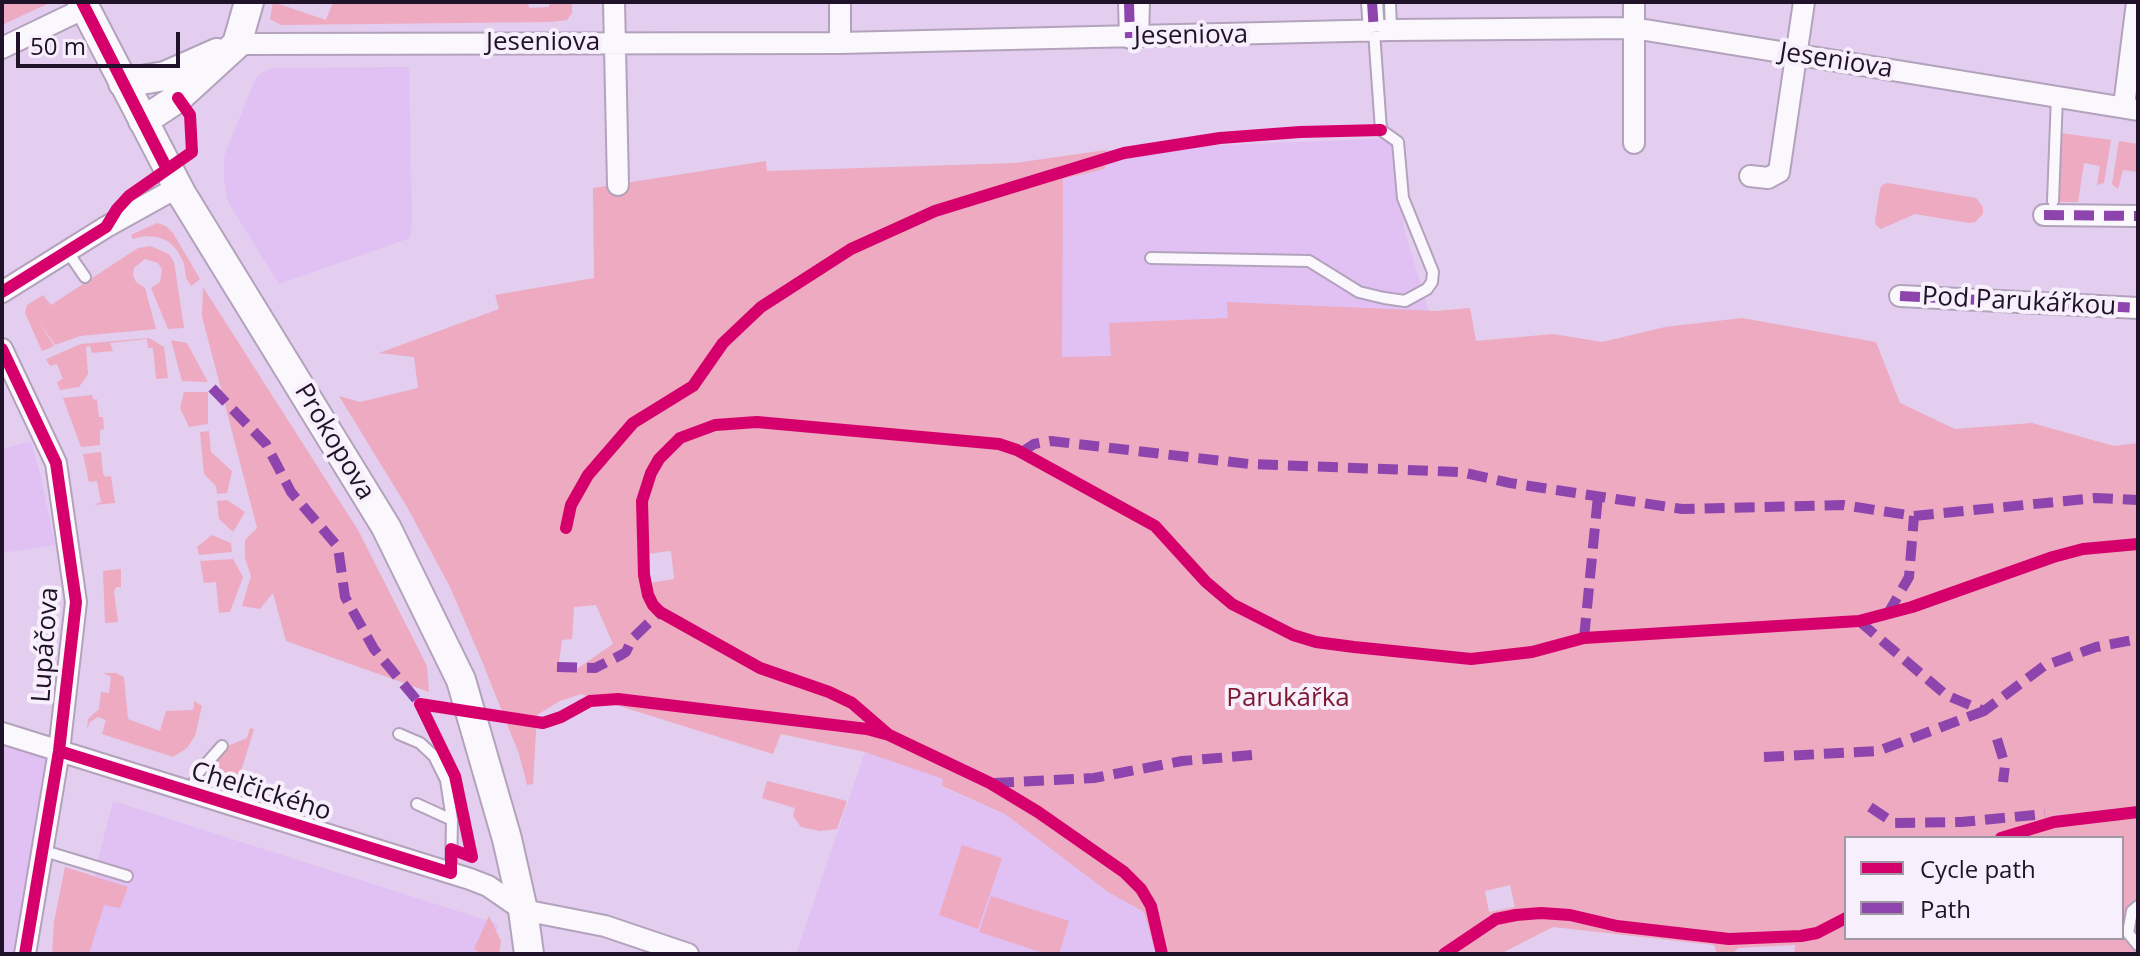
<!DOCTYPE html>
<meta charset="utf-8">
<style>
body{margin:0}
#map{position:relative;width:2140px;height:956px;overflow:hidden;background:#e3ceef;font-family:"Open Sans",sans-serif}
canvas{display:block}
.frame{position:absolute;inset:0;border:4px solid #201228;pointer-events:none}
.legend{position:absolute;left:1844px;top:836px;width:280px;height:104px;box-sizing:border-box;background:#f7effb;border:2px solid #a197a7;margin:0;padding:10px 14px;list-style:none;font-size:24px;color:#201228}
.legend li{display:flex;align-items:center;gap:16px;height:40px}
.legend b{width:40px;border:2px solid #a197a7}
.scale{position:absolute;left:16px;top:32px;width:164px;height:36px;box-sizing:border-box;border:4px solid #201228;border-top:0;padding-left:10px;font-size:24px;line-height:28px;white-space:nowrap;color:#201228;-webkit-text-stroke:6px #f7effb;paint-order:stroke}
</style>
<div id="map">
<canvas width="2140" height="956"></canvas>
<div class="frame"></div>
<ul class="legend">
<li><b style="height:10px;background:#d6006c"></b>Cycle path</li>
<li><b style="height:10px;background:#8e44ad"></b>Path</li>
</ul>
<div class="scale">50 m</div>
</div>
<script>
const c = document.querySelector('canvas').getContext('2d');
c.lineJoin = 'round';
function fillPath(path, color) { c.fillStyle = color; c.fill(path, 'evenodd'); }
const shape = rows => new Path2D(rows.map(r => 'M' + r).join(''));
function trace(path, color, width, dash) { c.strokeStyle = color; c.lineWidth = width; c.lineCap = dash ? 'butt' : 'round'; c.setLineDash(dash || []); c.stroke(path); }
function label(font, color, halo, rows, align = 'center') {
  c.font = font + ' "Open Sans",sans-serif'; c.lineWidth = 8; c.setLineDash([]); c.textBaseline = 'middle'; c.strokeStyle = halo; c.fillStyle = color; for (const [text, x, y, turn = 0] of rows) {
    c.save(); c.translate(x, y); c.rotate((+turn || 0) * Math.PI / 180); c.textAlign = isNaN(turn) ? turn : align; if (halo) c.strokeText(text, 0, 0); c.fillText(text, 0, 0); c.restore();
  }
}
fillPath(shape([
 [409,67,412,221,410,238,279,284,228,202,224,181,224,156,255,80,262,72,275,68],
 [1395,138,1404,229,1474,461,1061,357,1063,179,1105,169,1106,150],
 [31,441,42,481,55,545,2,553,2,449],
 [2,744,47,758,13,954,2,954],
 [865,752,944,779,942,787,1005,814,1108,892,1144,912,1156,954,796,954],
 [113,801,498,924,491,954,74,954]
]), '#e1c0f3');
fillPath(shape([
 [2,2,49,2,49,3,2,25],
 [273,2,326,20,333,2,499,2,528,3,529,8,549,7,549,2,572,2,572,13,567,20,550,22,281,25,270,19],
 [2061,133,2111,140,2104,183,2097,185,2100,166,2084,163,2078,202,2058,202],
 [2119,141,2138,144,2138,172,2123,170,2118,189,2112,184],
 [1106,150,1105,169,1063,179,1062,357,1111,356,1109,323,1228,318,1227,302,1436,311,1470,308,1476,341,1553,334,1602,342,1665,327,1742,318,1876,342,1900,403,1955,429,2032,423,2114,446,2138,443,2138,954,1794,954,1795,945,1738,948,1732,954,1717,954,1714,945,1553,927,1500,954,1156,954,1144,912,1108,892,1005,814,942,786,943,779,865,752,781,734,773,754,581,694,560,701,537,715,533,784,527,785,519,754,482,661,449,585,407,507,339,396,360,402,418,388,414,357,379,353,499,309,495,295,594,278,593,188,766,161,767,171,1015,163],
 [671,551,674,579,650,583,646,554],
 [596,605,613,644,575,670,559,663,562,640,572,639,574,607],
 [1846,838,2122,838,2122,938,1846,938],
 [1510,885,1515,907,1489,912,1485,891],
 [1888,183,1976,198,1983,207,1983,214,1975,222,1969,223,1915,214,1881,229,1876,225,1875,221,1880,189,1882,185],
 [157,223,166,226,173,233,200,279,191,286,186,278,184,263,177,250,168,241,157,237,145,236,133,239,131,235],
 [150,246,169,254,174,262,184,328,168,329,151,288,160,282,162,269,158,263,145,259,134,268,133,275,136,282,145,288,156,329,80,336,55,345,38,320,54,346,42,351,25,313,27,305,43,295,51,305,138,248],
 [203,287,358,530,427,666,429,692,286,641,273,593,260,609,242,606,251,576,245,558,245,540,257,528,202,316],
 [149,338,164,347,168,378,156,379,153,348,148,348,147,339,110,343,113,351,92,353,90,346,86,347,88,374,79,387,60,390,57,382,63,379,57,364,50,366,46,359,81,344],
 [171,340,187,343,208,382,182,381],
 [184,392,208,392,208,424,189,427,180,408],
 [92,395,94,400,97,399,99,417,103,417,104,429,100,430,100,445,81,447,63,398],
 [209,431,211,452,232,471,227,493,217,494,216,486,204,474,200,432],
 [101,452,103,473,105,477,111,476,115,503,94,505,101,502,97,481,89,482,83,454],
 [227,500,245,512,233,532,219,519,217,501],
 [212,535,231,543,232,552,199,555,197,547],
 [233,559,243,577,230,612,219,613,216,582,204,583,200,561],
 [121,569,121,587,116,587,114,592,118,622,105,623,103,571],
 [103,673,116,673,124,677,128,719,160,731,166,711,192,710,194,708,194,701,202,706,195,736,187,748,173,757,102,734,106,720,98,717,90,722,87,729,88,719,99,709,101,692,109,693,111,677],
 [250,728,254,729,239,778,211,769,223,748,247,738],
 [767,781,847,801,837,829,820,831,801,827,793,816,795,808,762,798],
 [962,845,1002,858,978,929,939,915],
 [65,867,128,887,120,908,104,905,89,954,52,954,54,922],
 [991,896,1069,921,1059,954,1047,954,979,932],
 [489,916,501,941,499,954,478,954,479,952,474,949]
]), '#edaac0');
const lane = shape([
 [1390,2,1391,30],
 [1143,38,1144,2],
 [2053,201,2057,96],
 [67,251,85,277],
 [1151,258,1309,261,1359,292,1384,298,1405,301,1427,289,1432,282,1433,272,1403,198,1398,142,1381,130,1374,32],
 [399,734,420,743,434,756,446,780,452,820,451,873],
 [190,793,198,773,222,746],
 [417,804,452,820],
 [41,850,127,876],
 [2138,906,2132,911,2128,933,2138,945]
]);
const street = shape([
 [614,2,618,185],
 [840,2,840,43],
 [1129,2,1130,38],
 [1372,2,1374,32],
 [1634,2,1634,143],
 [237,44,840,43,1391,30,1633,28,2138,110],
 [2,48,85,8],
 [2124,106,2137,2],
 [1750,176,1768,178,1779,172,1804,2],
 [2044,215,2138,216],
 [2,292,106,227,178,187],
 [1900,296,2138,308],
 [2,349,56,463,76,602,59,751,25,954],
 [2,733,470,879,488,886,523,910,605,926,688,954]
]);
const secondary = shape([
 [82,2,181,193,386,527,461,680,507,839,523,910,529,954],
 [123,83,165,76,217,53],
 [143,121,178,98,237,44,249,2]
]);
trace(lane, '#b2a2bb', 14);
trace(street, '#b2a2bb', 24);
trace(secondary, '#b2a2bb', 32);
trace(lane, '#fbf8fd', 10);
trace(street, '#fbf8fd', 20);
trace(secondary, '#fbf8fd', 28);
trace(shape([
 [1129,2,1130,38],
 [1372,2,1374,32],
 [2044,215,2138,216],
 [1900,296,2138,308],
 [212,388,266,444,291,492,338,547,345,597,374,649,420,704],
 [1022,452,1034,444,1051,441,1249,464,1461,472,1510,483,1682,509,1843,505,1914,516,2095,498,2138,500],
 [1887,615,1909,577,1914,516],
 [1859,621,1946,695,1984,711,2044,666,2096,647,2138,639],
 [1584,638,1598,496],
 [557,667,595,668,621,655,626,652,632,639,660,612],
 [1997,739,2005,765,2003,782],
 [1764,757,1878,751,1984,711],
 [994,783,1094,778,1182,761,1253,755],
 [1870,807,1894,823,1961,822,2045,814]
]), '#8e44ad', 10, [20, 10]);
trace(shape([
 [82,2,167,169],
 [2,292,106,227,117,209,129,196,192,152,190,115,178,98],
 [2,349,56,463,76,602,59,751,25,954],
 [566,528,571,505,588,475,633,423,693,386,723,343,761,307,851,249,935,211,1124,153,1220,138,1300,132,1381,130],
 [420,704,543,723,561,717,590,701,618,699,867,729,889,735,990,783,1038,812,1124,872,1141,889,1151,906,1162,954],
 [420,704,455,776,472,857],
 [889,735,852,703,829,692,760,668,660,612,653,605,648,595,644,575,642,501,651,473,659,459,680,438,715,425,757,422,999,444,1017,450,1155,526,1206,582,1232,604,1293,635,1316,642,1354,647,1471,659,1532,652,1584,638,1859,621,1912,607,2053,557,2083,549,2138,544],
 [59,751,451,873,451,849,472,857],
 [2001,838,2054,822,2138,812],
 [1444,954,1496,919,1516,915,1541,913,1570,915,1617,926,1729,939,1801,936,1817,933,1846,918]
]), '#d6006c', 12);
label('26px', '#201228', '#f7effb', [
 ["Jeseniova",1191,36,-1],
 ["Jeseniova",543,43],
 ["Jeseniova",1836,61,9],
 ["Pod Parukářkou",2019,302,3],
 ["Prokopova",334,442,59],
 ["Lupáčova",46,645,-86],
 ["Chelčického",261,792,17]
]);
label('26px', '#7d1a30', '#f7effb', [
 ["Parukářka",1288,699]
]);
</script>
